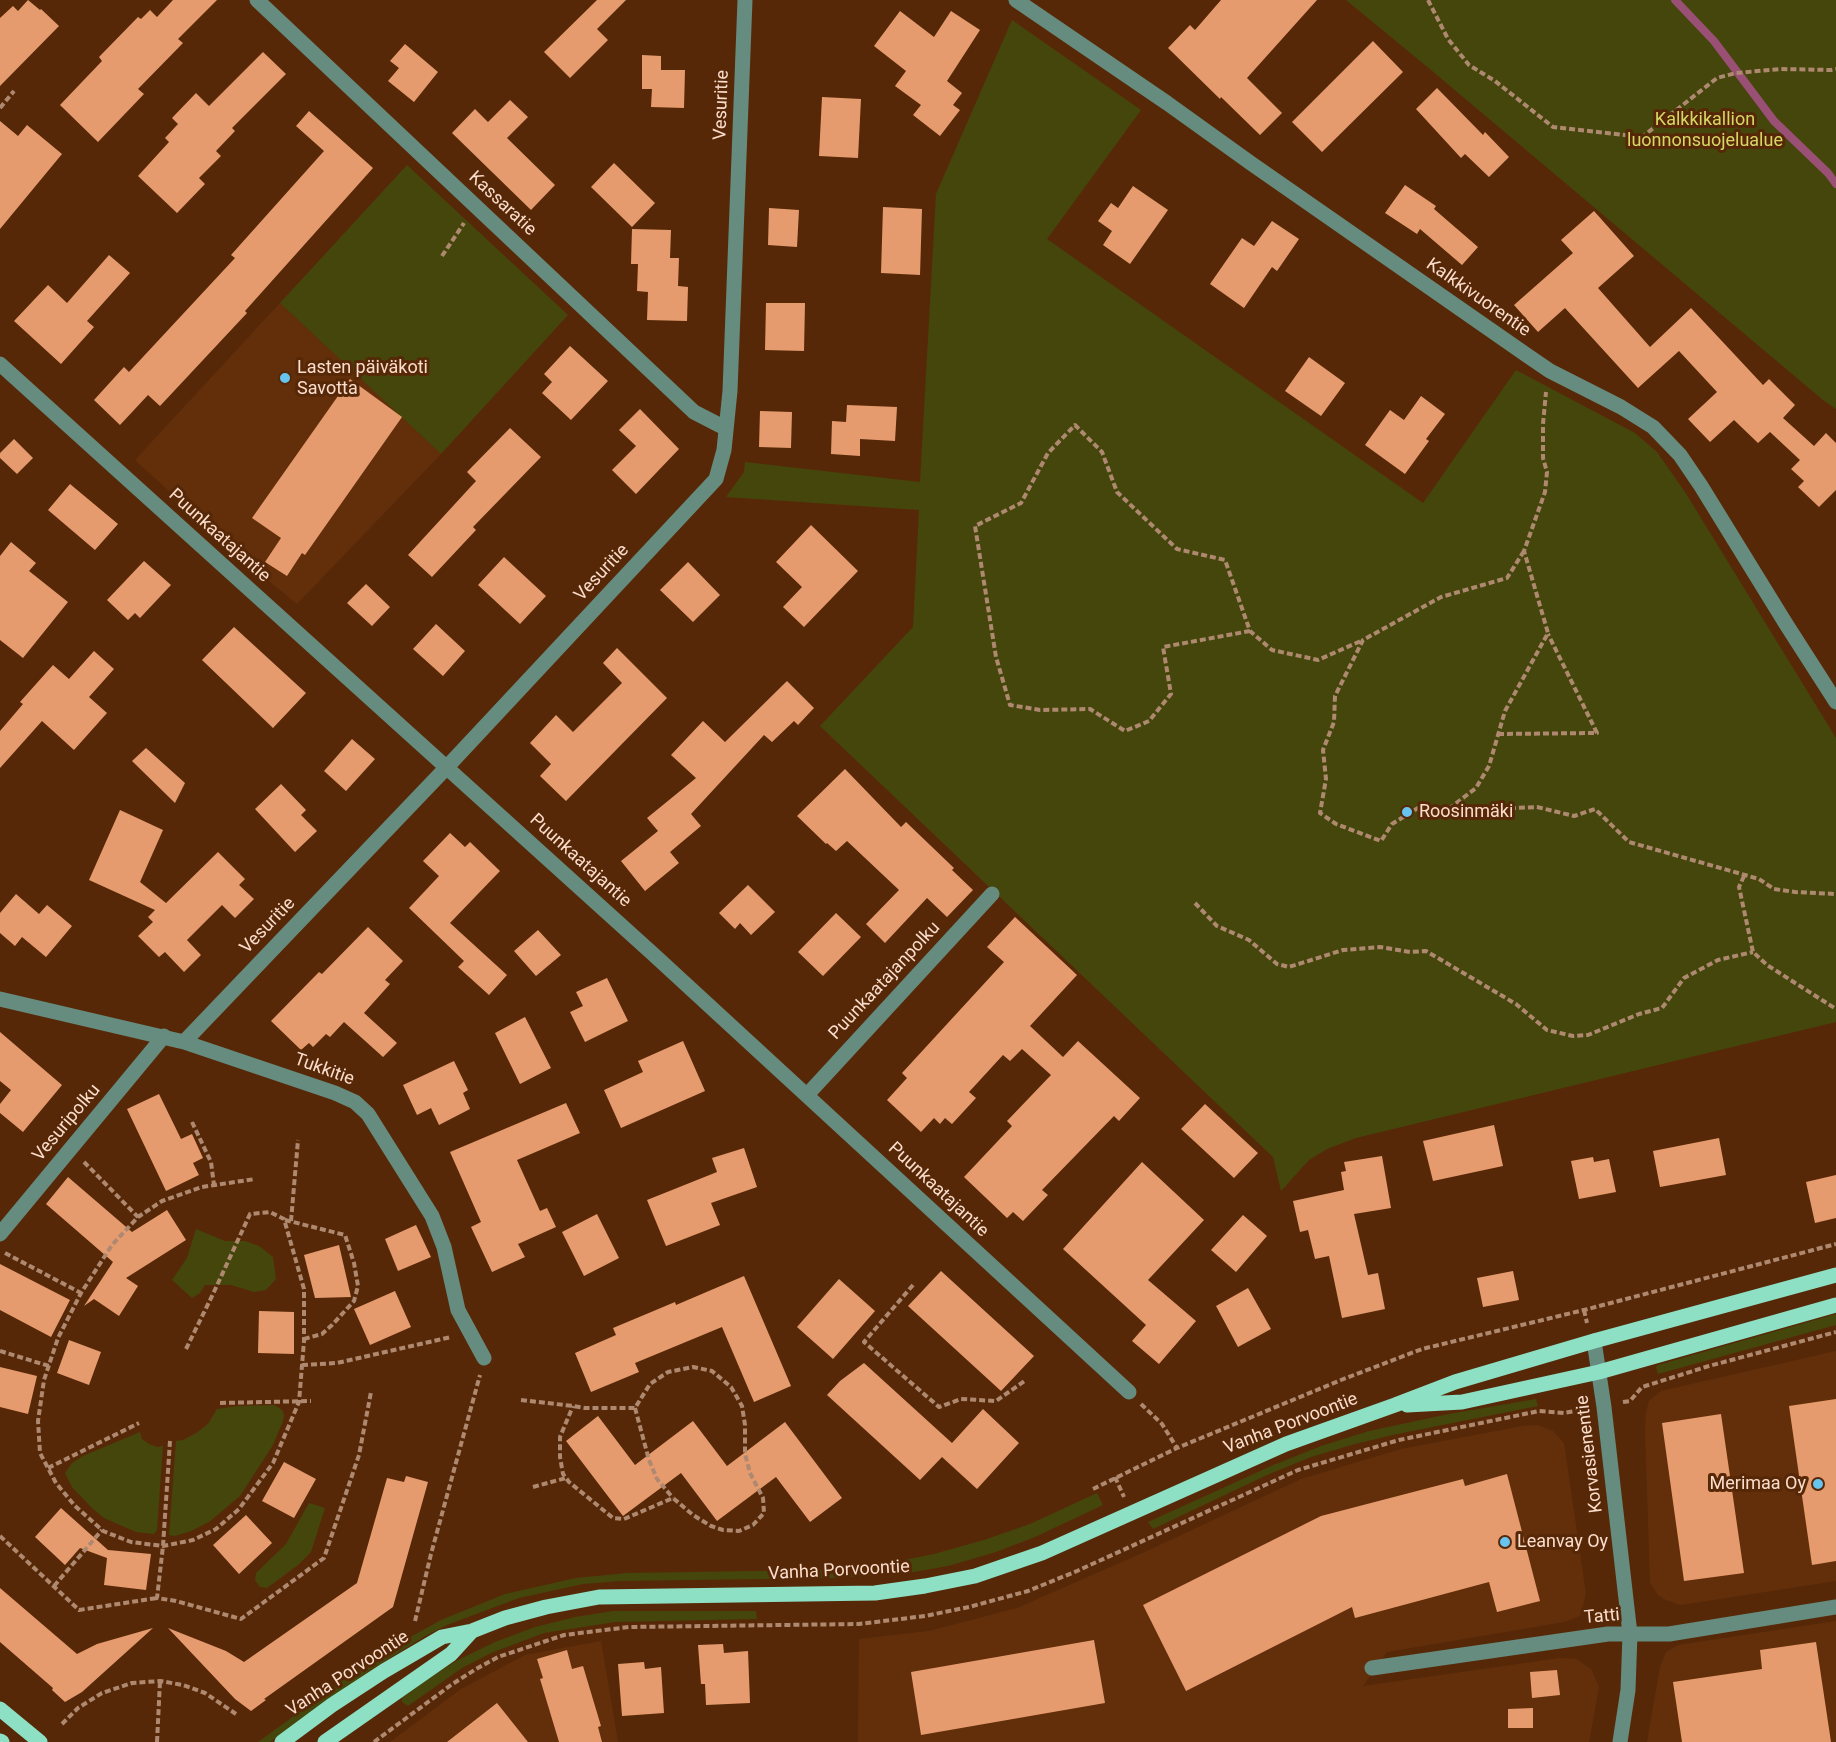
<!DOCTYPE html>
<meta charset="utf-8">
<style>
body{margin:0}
canvas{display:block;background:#562807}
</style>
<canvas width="1836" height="1742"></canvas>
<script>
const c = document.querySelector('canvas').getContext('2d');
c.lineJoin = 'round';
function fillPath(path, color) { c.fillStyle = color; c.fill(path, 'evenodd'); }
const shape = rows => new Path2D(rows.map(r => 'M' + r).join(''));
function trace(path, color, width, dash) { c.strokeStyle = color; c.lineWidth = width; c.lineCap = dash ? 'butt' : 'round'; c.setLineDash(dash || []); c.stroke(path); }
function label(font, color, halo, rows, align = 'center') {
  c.font = font + ' Roboto,sans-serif'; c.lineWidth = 6; c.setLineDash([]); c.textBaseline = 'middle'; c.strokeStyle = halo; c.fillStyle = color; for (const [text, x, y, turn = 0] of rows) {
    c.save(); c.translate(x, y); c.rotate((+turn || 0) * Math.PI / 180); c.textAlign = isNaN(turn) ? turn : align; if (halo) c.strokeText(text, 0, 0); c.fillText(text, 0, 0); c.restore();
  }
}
fillPath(shape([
 [280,303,441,454,297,604,258,572,135,460],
 [1836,1351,1836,1581,1681,1605,1666,1600,1658,1595,1650,1583,1645,1429,1646,1412,1649,1401,1661,1391],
 [1538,1425,1553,1431,1564,1443,1586,1594,1580,1616,1564,1622,1387,1652,1363,1686,1560,1658,1576,1659,1591,1669,1599,1687,1589,1742,858,1742,859,1639,929,1631,1017,1608,1147,1551,1301,1479,1401,1449,1523,1426],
 [1836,1621,1836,1742,1647,1742,1660,1667,1666,1652,1678,1645],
 [601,1641,618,1742,390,1742,461,1689,525,1655]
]), '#632f0a');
fillPath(shape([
 [1346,0,1836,0,1836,409,1823,400,1431,70],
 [1012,20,1141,110,1047,239,1423,503,1516,370,1635,433,1657,452,1685,492,1836,738,1836,1022,1356,1138,1327,1149,1309,1160,1281,1191,1273,1157,820,726,913,627,919,510,726,497,744,472,745,462,920,482,936,194],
 [407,165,568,315,441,454,280,303],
 [196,1229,225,1241,245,1241,259,1246,273,1257,276,1279,266,1290,254,1292,231,1285,205,1285,200,1293,192,1298,172,1280,187,1258],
 [1836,1314,1836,1325,1658,1374,1656,1367,1658,1365],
 [1536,1399,1538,1406,1397,1434,1355,1444,1311,1457,1267,1475,1153,1529,1148,1522,1271,1466,1321,1446,1369,1431,1449,1414],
 [274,1405,282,1410,284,1415,283,1421,273,1445,240,1496,209,1522,191,1531,175,1536,169,1535,176,1441,183,1440,196,1433,208,1424,217,1409,238,1406],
 [140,1432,142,1439,149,1444,157,1447,163,1446,157,1530,154,1534,136,1532,104,1518,92,1508,72,1487,65,1473,72,1463,83,1456],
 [1097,1493,1103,1505,1035,1537,996,1552,948,1566,908,1573,838,1578,620,1581,583,1584,519,1598,447,1625,427,1635,372,1669,270,1742,258,1742,378,1655,441,1620,505,1594,576,1578,627,1573,819,1570,880,1565,934,1554,984,1540,1030,1524],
 [309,1503,325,1508,311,1552,298,1565,267,1588,260,1587,255,1580,256,1573,286,1544],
 [613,1611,756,1611,757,1619,615,1622,544,1633,491,1653,462,1668,408,1706,402,1702,402,1698,426,1680,456,1661,495,1642,535,1627,575,1617]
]), '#45460b');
trace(shape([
 [1675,0,1714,41,1774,121,1828,173,1836,184]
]), '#9a5075', 8);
fillPath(shape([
 [28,0,40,10,41,9,59,26,0,86,0,18,13,6,18,11],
 [173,0,217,0,178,39,183,43,138,89,144,94,98,142,60,105,102,61,99,57,138,17,141,19,150,10,157,17],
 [597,0,626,0,597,29,608,40,570,78,544,52],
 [1221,0,1317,0,1247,78,1282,113,1260,135,1221,97,1220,99,1168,48,1190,25,1195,30],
 [900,11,934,37,951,11,980,30,947,81,962,93,953,105,960,110,940,136,913,115,921,105,895,86,906,71,874,46],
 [1373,41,1403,72,1322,152,1292,122],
 [405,44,438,72,414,102,388,81,399,68,390,61],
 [263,52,286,74,232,128,235,131,216,151,221,156,199,178,205,184,177,213,138,176,169,142,165,138,178,124,172,118,196,93,209,106],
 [642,55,661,56,661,70,685,70,684,108,651,107,652,89,642,89],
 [1437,88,1483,135,1485,132,1509,157,1489,177,1465,154,1461,158,1416,109],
 [822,97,861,99,858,158,819,156],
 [510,100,528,117,507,138,555,185,531,210,452,133,475,109,488,122],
 [309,111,373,168,245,311,247,313,160,406,148,395,120,425,94,400,124,367,129,372,235,258,231,255,324,151,296,126],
 [0,121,18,136,27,125,62,154,0,229],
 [614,163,655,203,632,227,591,187],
 [1405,185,1436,206,1434,209,1478,247,1462,265,1420,229,1417,234,1385,213],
 [1133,186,1168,210,1130,264,1103,245,1112,231,1098,221,1111,203,1118,208],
 [883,207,922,209,920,275,881,273],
 [769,208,799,210,797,247,768,245],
 [1594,211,1634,256,1598,288,1650,347,1691,308,1763,385,1769,379,1795,405,1783,418,1814,446,1826,433,1836,443,1836,490,1819,507,1798,487,1804,481,1791,469,1800,460,1770,432,1758,443,1734,420,1710,442,1688,419,1717,392,1679,351,1638,388,1565,308,1538,332,1514,305,1573,253,1561,240],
 [1272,221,1299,239,1277,271,1272,267,1244,308,1210,284,1242,238,1254,246],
 [632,229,671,230,670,258,679,258,678,286,688,287,687,321,647,320,648,292,637,291,638,264,631,264],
 [109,255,130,273,87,321,94,327,61,364,14,321,48,285,67,303],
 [766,303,805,303,804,351,765,350],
 [570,346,608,381,571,420,542,393,552,382,544,374],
 [1309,357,1345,383,1321,416,1285,391],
 [350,379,402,417,305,555,302,553,287,576,265,562,281,538,252,518],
 [1421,396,1445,414,1426,439,1429,441,1405,474,1365,445,1390,410,1404,420],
 [847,405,897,407,895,441,860,439,860,456,831,454,832,421,846,422],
 [640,409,679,449,636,494,612,470,636,446,619,430],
 [760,411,792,412,791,448,759,447],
 [510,428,541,457,473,527,476,530,432,577,408,555,476,481,467,472],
 [14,439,33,458,17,474,0,458,0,453],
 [70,484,118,524,95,550,48,510],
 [811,525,858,571,804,627,783,607,802,587,776,562],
 [11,542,36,563,29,571,68,602,23,658,0,640,0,556],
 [504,557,546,596,520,624,478,585],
 [144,561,171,585,140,618,135,613,128,620,107,600],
 [688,562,720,595,693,622,660,590],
 [366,584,390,607,372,626,347,603],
 [436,624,465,651,443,676,413,649],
 [234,627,306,693,273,728,202,660],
 [617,648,667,698,566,801,540,776,551,764,530,743,556,715,573,732,622,683,603,663],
 [94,651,114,669,89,697,107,713,74,750,42,721,0,768,0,731,23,704,20,702,53,665,69,679],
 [787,681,814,708,798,725,794,721,772,742,764,735,691,814,701,826,670,852,679,863,645,891,621,861,658,831,647,818,696,778,671,755,703,721,725,742],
 [352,739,375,759,346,791,324,771],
 [146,748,185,783,175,803,132,761],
 [845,769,901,827,906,822,954,868,952,870,973,890,947,917,927,898,885,943,866,924,899,890,847,841,836,851,827,843,826,844,797,816],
 [281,784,306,810,301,815,317,831,295,852,255,809],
 [120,810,163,830,140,882,166,903,218,852,245,879,239,885,254,899,235,918,222,905,187,940,201,955,184,972,165,952,159,957,138,936,153,922,148,917,155,910,89,880],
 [450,833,465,847,470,842,500,871,450,923,507,975,489,995,458,967,464,961,409,908,439,876,423,861],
 [748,885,775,912,751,935,740,923,735,929,719,913],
 [16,894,39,914,47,905,72,926,46,957,22,937,15,946,0,933,0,913],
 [836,913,861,937,823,976,798,952],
 [1015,917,1077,975,1030,1026,1063,1057,1078,1041,1140,1098,1119,1121,1114,1116,1042,1190,1048,1195,1023,1221,1013,1212,1007,1218,964,1177,1012,1126,1007,1121,1051,1075,1022,1049,1010,1061,1003,1055,969,1092,976,1098,952,1124,945,1118,940,1124,934,1118,921,1132,887,1100,907,1078,902,1073,1004,962,987,947],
 [368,927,403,961,385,980,390,984,364,1013,397,1043,383,1057,344,1022,330,1037,326,1034,313,1047,309,1043,301,1050,271,1021,319,972,322,974],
 [538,930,561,955,536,976,514,951],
 [607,978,628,1021,585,1042,570,1012,583,1006,576,992],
 [525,1017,551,1068,520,1084,495,1033],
 [0,1032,62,1085,23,1132,0,1113,0,1104,11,1090,0,1081],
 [683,1041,705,1091,621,1128,604,1090,643,1072,638,1061],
 [454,1061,468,1090,463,1093,470,1109,439,1125,431,1108,417,1115,403,1085],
 [159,1094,181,1139,192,1134,203,1158,193,1163,199,1175,166,1191,127,1109],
 [566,1103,580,1133,517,1160,540,1211,547,1208,556,1227,518,1244,525,1257,492,1272,471,1227,481,1222,450,1152],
 [1205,1104,1258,1153,1234,1178,1181,1129],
 [1494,1125,1503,1166,1433,1181,1423,1141],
 [1719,1138,1726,1175,1660,1187,1653,1151],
 [744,1148,757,1187,711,1203,720,1225,666,1246,647,1200,717,1172,712,1158],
 [1382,1156,1391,1208,1354,1214,1368,1275,1378,1273,1385,1309,1342,1318,1329,1256,1315,1259,1308,1230,1300,1232,1293,1201,1344,1190,1341,1172,1346,1171,1344,1162],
 [1593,1157,1594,1162,1609,1159,1616,1192,1579,1199,1571,1161],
 [1142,1162,1204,1220,1148,1280,1196,1321,1159,1364,1132,1341,1146,1325,1063,1249],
 [1836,1175,1836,1218,1815,1223,1806,1182],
 [68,1177,132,1232,167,1210,186,1240,126,1278,138,1286,119,1316,94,1299,84,1306,113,1262,46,1204],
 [597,1214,619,1258,584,1276,562,1232],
 [1243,1215,1267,1236,1236,1272,1211,1250],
 [416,1225,431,1257,398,1271,385,1239],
 [339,1245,351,1297,315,1298,304,1255],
 [0,1264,70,1300,51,1337,0,1310],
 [941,1271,1034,1356,1001,1391,908,1306],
 [1513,1271,1519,1300,1483,1307,1477,1278],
 [744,1276,791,1386,754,1402,722,1327,635,1363,639,1372,591,1392,575,1353,616,1335,613,1328,675,1302,676,1305],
 [839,1279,875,1311,833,1359,797,1327],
 [1248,1288,1271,1329,1238,1347,1216,1306],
 [395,1291,411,1327,370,1345,354,1309],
 [259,1311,294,1312,294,1354,258,1353],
 [69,1340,101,1352,89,1385,57,1373],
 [864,1363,952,1443,983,1409,1019,1443,977,1489,942,1457,920,1480,827,1395,840,1381],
 [0,1367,37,1376,28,1414,0,1407],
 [1836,1399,1836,1561,1812,1565,1789,1406],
 [1721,1414,1744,1573,1684,1581,1662,1423],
 [598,1416,635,1465,693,1421,727,1466,785,1422,842,1498,810,1522,776,1477,717,1521,681,1473,623,1516,566,1441],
 [284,1462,316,1479,294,1518,262,1501],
 [1507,1474,1540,1601,1497,1612,1489,1582,1355,1618,1352,1607,1186,1691,1143,1605,1321,1516,1463,1479,1465,1486],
 [406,1476,428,1482,393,1607,264,1699,266,1700,251,1711,235,1699,168,1628,226,1651,244,1662,357,1583,387,1478,404,1482],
 [61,1508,108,1550,151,1554,146,1590,104,1585,107,1558,80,1548,65,1565,35,1537],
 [246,1515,272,1543,239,1574,213,1545],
 [0,1588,77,1654,97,1644,153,1628,82,1692,65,1702,52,1690,53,1688,0,1642],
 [1094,1640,1105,1703,921,1735,911,1672],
 [1816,1642,1831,1742,1682,1742,1673,1682,1762,1669,1760,1650],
 [723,1644,724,1653,748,1651,750,1703,706,1705,705,1684,701,1684,698,1645],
 [567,1650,572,1669,583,1666,601,1726,598,1727,602,1742,559,1742,540,1679,543,1678,537,1659],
 [644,1662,645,1669,661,1667,664,1713,622,1716,618,1664],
 [1557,1670,1560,1695,1532,1698,1530,1672],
 [497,1703,528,1742,447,1742],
 [1533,1708,1533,1728,1508,1728,1508,1709]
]), '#e69b6f');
trace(shape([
 [1428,0,1448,39,1469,65,1495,81,1553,127,1642,137,1717,78,1736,73,1781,69,1831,70,1836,69],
 [0,108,14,91],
 [442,256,464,223],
 [1524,551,1507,578,1441,597,1363,640,1335,696,1334,722,1323,750,1326,779,1320,813,1336,824,1381,841,1392,824,1418,808,1446,811,1476,788,1489,766,1505,711,1548,633,1524,551,1545,492,1547,472,1543,458,1543,424,1546,392],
 [1250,631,1163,647,1171,694,1149,721,1125,731,1090,709,1040,710,1010,705,996,657,975,526,1021,503,1048,453,1075,425,1102,452,1117,492,1177,549,1225,560,1250,631,1272,650,1318,660,1363,640],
 [1498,734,1597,733,1548,634],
 [1447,811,1537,807,1574,816,1595,809,1629,842,1759,879,1774,889,1795,892,1836,894],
 [1744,876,1739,887,1753,952,1767,965,1836,1009],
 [1195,903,1217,926,1249,940,1277,964,1289,967,1343,950,1380,947,1410,952,1426,951,1516,1004,1547,1030,1573,1036,1588,1035,1639,1014,1662,1008,1684,978,1718,960,1753,952],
 [192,1122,211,1162,214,1185],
 [84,1162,138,1217],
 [285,1220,345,1235,354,1263,358,1286,354,1301,332,1325,322,1334,304,1339],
 [291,1221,298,1140],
 [5,1253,81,1293],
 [913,1285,864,1342,939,1407,961,1399,996,1401,1026,1380],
 [1584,1310,1587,1323],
 [186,1349,213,1294,250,1214,270,1212,284,1219,304,1289,304,1341,299,1402,273,1463,239,1509,216,1529,193,1540,163,1546,131,1542,103,1531,75,1506,56,1483,40,1453,38,1421,44,1380,58,1338,81,1293,112,1245,138,1217,162,1201,202,1187,255,1179],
 [0,1351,49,1366],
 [302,1365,337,1363,451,1337],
 [521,1400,573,1406,585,1408,635,1408,650,1384,668,1372,693,1367,712,1371,731,1387,742,1406,745,1425,745,1454,750,1473,763,1498,764,1513,753,1525,739,1531,723,1530,711,1526,693,1515,673,1498,624,1519,613,1518,569,1482,563,1474,560,1457,560,1437,573,1406],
 [1623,1402,1630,1401,1642,1387,1709,1366,1836,1332],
 [220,1403,311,1401],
 [1141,1404,1162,1424,1177,1448],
 [635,1408,649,1460,657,1479,673,1498],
 [170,1441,163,1546,157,1598,176,1601,241,1619,324,1558,359,1455,371,1392],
 [48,1468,139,1423],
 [1115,1477,1124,1497],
 [533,1487,566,1478],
 [1093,1489,1177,1448,1341,1380,1422,1349,1584,1310,1836,1244],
 [0,1536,79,1610,157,1598],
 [54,1586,102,1530],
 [415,1621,431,1554,480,1375],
 [62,1724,78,1708,102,1693,132,1683,160,1681,183,1685,205,1693,236,1714],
 [157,1742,160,1681],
 [374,1742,451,1685,476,1669,498,1657,564,1635,629,1627,859,1624,925,1616,969,1607,1028,1591,1077,1571,1298,1470,1399,1440,1539,1411,1564,1413,1586,1409]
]), '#ae8970', 4, [6, 3]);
trace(shape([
 [257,0,694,412,725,428],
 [1016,0,1167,103,1252,164,1528,356,1550,371,1621,407,1653,427,1680,455,1701,486,1786,624,1836,702],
 [0,364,653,954,1129,1392],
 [0,999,184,1042,335,1093,355,1102,368,1114,432,1216,444,1247,458,1310,484,1358],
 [184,1042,447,767,716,479,724,450,730,391,745,0],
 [807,1095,992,894],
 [0,1234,164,1036],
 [1594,1341,1604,1407,1630,1634,1628,1690,1620,1742],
 [1372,1668,1608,1634,1669,1634,1836,1607]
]), '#658c7e', 15);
trace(shape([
 [1407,1405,1462,1402,1599,1372,1836,1305],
 [0,1709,40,1742],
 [0,1741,2,1742],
 [282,1742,332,1705,384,1671,442,1637,472,1631,505,1618,546,1607,599,1597,875,1593,925,1586,975,1576,1042,1553,1286,1444,1395,1405,1455,1382,1594,1341,1836,1275],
 [325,1742,451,1654,472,1631]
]), '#8de0c4', 15);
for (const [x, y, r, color] of [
 [285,378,6,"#67c4ef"],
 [1407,812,6,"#67c4ef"],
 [1818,1484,6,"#67c4ef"],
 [1505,1542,6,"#67c4ef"]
]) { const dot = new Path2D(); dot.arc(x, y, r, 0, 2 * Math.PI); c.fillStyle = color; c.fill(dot); trace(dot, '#562807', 2); }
label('18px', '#fbddcc', '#562807', [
 ["Vesuritie",722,105,-88],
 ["Kassaratie",502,204,43],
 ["Kalkkivuorentie",1478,298,35],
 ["Puunkaatajantie",219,536,42],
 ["Vesuritie",602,573,-47],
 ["Puunkaatajantie",580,861,42],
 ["Vesuritie",268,926,-46],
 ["Puunkaatajanpolku",885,981,-47],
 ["Tukkitie",324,1070,20],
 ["Vesuripolku",67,1123,-50],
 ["Puunkaatajantie",938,1190,43],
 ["Vanha Porvoontie",1291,1424,-21],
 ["Korvasienentie",1590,1454,-97],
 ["Vanha Porvoontie",839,1571,-3],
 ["Tatti",1602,1617,-5],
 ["Vanha Porvoontie",348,1674,-33]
]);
label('18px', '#d5d865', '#562807', [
 ["Kalkkikallion",1705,120],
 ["luonnonsuojelualue",1705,141]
]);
label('18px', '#fbddcc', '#562807', [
 ["Lasten päiväkoti",297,368],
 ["Savotta",297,389],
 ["Roosinmäki",1419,812],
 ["Merimaa Oy",1806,1484,"right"],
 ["Leanvay Oy",1517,1542]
], 'left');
</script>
